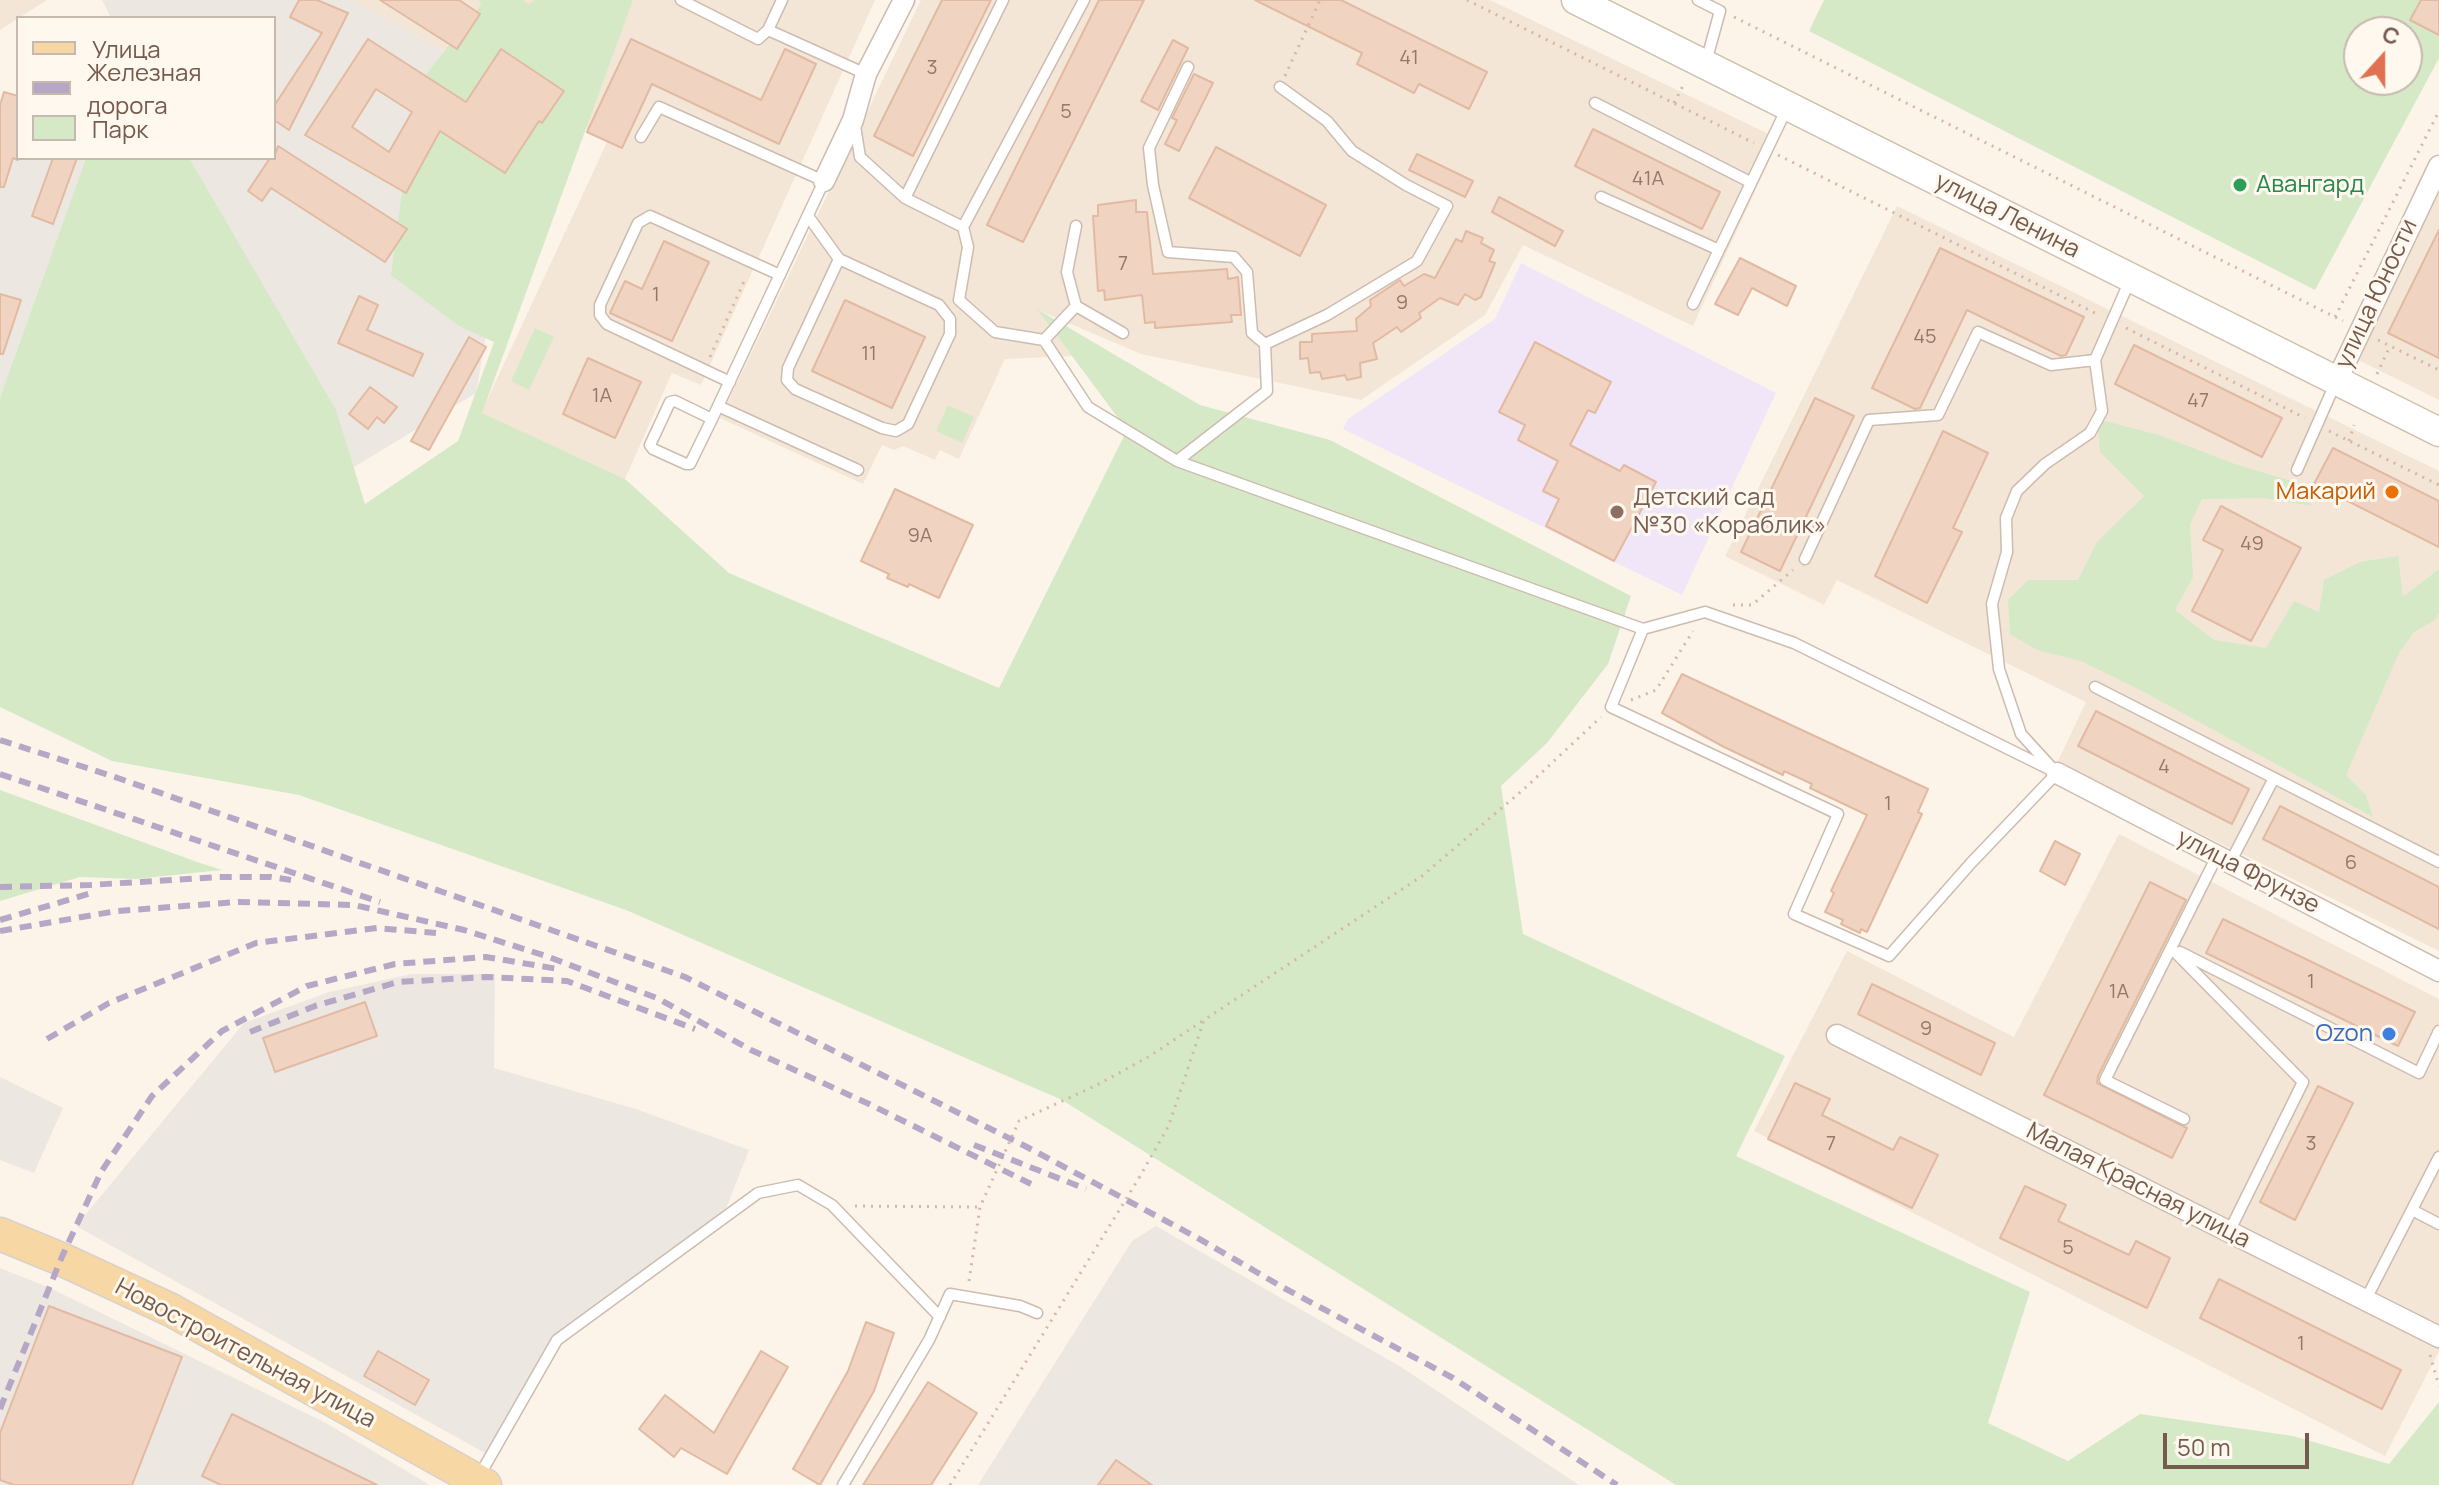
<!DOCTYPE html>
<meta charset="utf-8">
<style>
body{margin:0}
#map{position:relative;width:2439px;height:1485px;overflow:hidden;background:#fcf4e9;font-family:Manrope,sans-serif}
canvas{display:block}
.legend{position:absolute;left:16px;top:16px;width:260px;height:144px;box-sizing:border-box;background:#fef8ef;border:2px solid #c7b9ae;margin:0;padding:10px 14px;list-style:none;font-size:24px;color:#755b4d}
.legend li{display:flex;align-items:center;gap:16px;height:40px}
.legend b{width:40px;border:2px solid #c7b9ae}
.north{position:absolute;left:2343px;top:16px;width:80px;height:80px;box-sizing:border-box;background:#fef8ef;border:2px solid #c7b9ae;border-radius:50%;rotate:21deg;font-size:22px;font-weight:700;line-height:32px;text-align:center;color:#755b4d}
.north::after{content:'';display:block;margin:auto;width:28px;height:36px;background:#e07253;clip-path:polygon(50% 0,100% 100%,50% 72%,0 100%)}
.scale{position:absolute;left:2163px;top:1433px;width:146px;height:36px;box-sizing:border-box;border:4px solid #755b4d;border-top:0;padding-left:10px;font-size:24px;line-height:28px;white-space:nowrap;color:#755b4d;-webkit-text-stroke:6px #fef8ef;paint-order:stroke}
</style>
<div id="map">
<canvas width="2439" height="1485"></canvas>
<ul class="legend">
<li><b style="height:10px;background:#f7d8a4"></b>Улица</li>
<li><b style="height:10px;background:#b7a7c6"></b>Железная дорога</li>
<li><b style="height:22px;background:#d5e9c7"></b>Парк</li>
</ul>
<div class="north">С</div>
<div class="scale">50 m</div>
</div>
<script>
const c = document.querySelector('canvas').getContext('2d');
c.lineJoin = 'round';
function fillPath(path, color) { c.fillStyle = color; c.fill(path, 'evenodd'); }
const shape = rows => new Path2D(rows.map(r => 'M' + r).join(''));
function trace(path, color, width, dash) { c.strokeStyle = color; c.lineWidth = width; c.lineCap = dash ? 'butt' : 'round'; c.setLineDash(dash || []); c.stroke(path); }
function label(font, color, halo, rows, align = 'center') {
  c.font = font + ' Manrope,sans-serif'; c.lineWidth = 6; c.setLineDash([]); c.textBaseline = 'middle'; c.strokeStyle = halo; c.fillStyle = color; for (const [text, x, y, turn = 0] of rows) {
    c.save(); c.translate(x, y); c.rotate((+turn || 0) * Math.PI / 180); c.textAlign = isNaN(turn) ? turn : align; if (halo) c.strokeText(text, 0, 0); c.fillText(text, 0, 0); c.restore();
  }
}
fillPath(shape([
 [0,0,47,0,0,30],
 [351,0,875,0,701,385,672,373,625,479,481,413,608,140],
 [921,0,1490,0,1779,139,1693,326,1523,245,1485,315,1361,400,1141,354,1038,310,1072,356,1005,359,959,459,940,450,935,460,903,446,894,450,882,445,863,484,720,418],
 [2439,183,2439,400,2352,357],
 [1897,206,2439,471,2439,951,2057,763,2086,702,1837,580,1824,605,1725,556],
 [2119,834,2439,999,2439,1351,2385,1456,1754,1131,1847,951,2014,1037]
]), '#f3e6d7');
fillPath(shape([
 [102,0,351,0,527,96,476,393,336,478,179,158,274,158,274,18,111,18],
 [0,115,18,158,86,158,0,397],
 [411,974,495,974,494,1068,636,1109,749,1150,724,1214,576,1325,485,1453,76,1226,244,1023,329,992],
 [0,1077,63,1108,34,1173,0,1160],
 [1156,1226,1401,1367,1579,1485,978,1485,1132,1241],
 [0,1268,50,1288,326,1423,430,1485,0,1485]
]), '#ede7e2');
fillPath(shape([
 [1521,263,1776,393,1682,595,1343,429,1348,419,1495,319]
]), '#f1e5f8');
fillPath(shape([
 [479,0,523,0,528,4,535,0,633,0,482,413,625,479,729,573,999,688,1127,430,1037,309,1200,405,1330,440,1631,596,1608,664,1547,743,1501,786,1523,934,1785,1056,1736,1156,2030,1292,1988,1423,2068,1461,2140,1414,2293,1436,2389,1464,2439,1402,2439,1485,1676,1485,1062,1100,626,910,299,795,112,761,0,707,0,397,86,158,189,158,336,410,365,504,458,441,494,342,459,326,391,275,416,87,481,5],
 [1824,0,2439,0,2439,58,2315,290,1809,31],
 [2359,32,2407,32,2407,80,2359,80],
 [535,328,554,337,529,390,511,381],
 [948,405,974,417,962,443,936,431],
 [2097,419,2159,435,2235,464,2295,482,2312,506,2264,498,2202,499,2190,524,2193,577,2175,610,2214,640,2266,648,2294,601,2319,612,2324,580,2360,562,2398,556,2403,597,2439,569,2439,612,2435,620,2414,632,2399,653,2346,775,2366,795,2373,817,2144,692,2081,661,2037,650,2010,634,2008,600,2028,580,2078,580,2097,542,2144,496,2100,452],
 [0,790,200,863,222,870,135,879,80,877,0,901]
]), '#d5e9c7');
const building = shape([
 [299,0,317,0,348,13,289,130,274,120,274,106,322,33,290,17,299,0],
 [380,0,459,0,480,14,457,49,380,0],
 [942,0,991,0,913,156,874,136,942,0],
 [1099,0,1144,0,1023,242,987,225,1099,0],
 [1255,0,1341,0,1487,72,1469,109,1419,84,1414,93,1357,64,1362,53,1255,0],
 [2421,0,2439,0,2439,35,2410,20,2421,0],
 [368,39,466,102,501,49,564,91,542,123,539,121,505,173,440,131,406,193,305,135,368,39],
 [376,89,412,112,389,152,352,127,376,89],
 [631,39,761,100,785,49,816,64,779,144,652,84,622,148,587,132,631,39],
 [1173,40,1188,48,1158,110,1141,101,1173,40],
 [1194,74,1213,83,1179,151,1165,144,1177,120,1172,118,1194,74],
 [4,92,18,96,18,160,13,158,4,187,0,187,0,105,4,92],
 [1593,129,1720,192,1702,229,1575,166,1593,129],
 [278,146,407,229,385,262,271,188,262,201,248,191,270,158,274,158,278,146],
 [1216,147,1326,205,1300,256,1189,198,1216,147],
 [1417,154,1473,181,1465,197,1409,170,1417,154],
 [53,158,77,158,53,224,32,216,53,158],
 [1499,197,1563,231,1555,246,1492,212,1499,197],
 [1136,200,1136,212,1147,212,1153,274,1227,269,1228,279,1238,277,1241,315,1231,315,1232,322,1155,328,1155,322,1145,323,1142,295,1105,300,1104,290,1098,291,1093,216,1098,216,1098,205,1136,200],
 [2439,230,2439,358,2388,333,2439,230],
 [1466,231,1483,238,1481,243,1494,250,1489,261,1495,263,1481,297,1475,300,1465,294,1458,305,1440,298,1419,313,1421,318,1401,332,1397,327,1373,343,1377,359,1360,363,1361,377,1347,380,1345,375,1322,379,1320,372,1310,373,1308,358,1300,359,1300,342,1312,342,1312,334,1357,331,1356,319,1371,306,1370,300,1400,280,1404,286,1424,274,1435,278,1456,239,1462,242,1466,231],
 [664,241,709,262,672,341,610,313,625,281,642,289,664,241],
 [1940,248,2084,317,2066,355,2061,356,1967,310,1920,408,1915,409,1872,388,1940,248],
 [1740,258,1796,286,1787,306,1752,288,1738,315,1715,304,1740,258],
 [0,294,21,300,3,354,0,354,0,294],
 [359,296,378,305,367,330,423,354,413,376,338,343,359,296],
 [845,300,925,337,892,408,812,371,845,300],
 [469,337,486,347,429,450,411,441,469,337],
 [1535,342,1611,382,1595,413,1588,410,1570,445,1620,471,1624,465,1656,482,1614,561,1546,526,1559,499,1543,491,1558,461,1518,440,1525,425,1499,412,1535,342],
 [2134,345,2282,418,2262,457,2115,384,2134,345],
 [588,358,641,382,615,438,563,414,588,358],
 [370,387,397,407,384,423,377,417,368,429,349,414,370,387],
 [1815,398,1854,416,1780,571,1741,552,1815,398],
 [1943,431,1988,453,1953,528,1962,532,1927,603,1875,576,1943,431],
 [2333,448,2439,501,2439,547,2314,484,2333,448],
 [895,489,973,525,939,598,909,584,908,587,887,578,889,574,861,561,895,489],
 [2221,506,2301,548,2251,641,2192,611,2223,550,2203,540,2221,506],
 [1682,674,1928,789,1918,812,1922,814,1867,932,1861,929,1860,933,1841,924,1843,920,1825,912,1834,893,1831,891,1867,815,1810,788,1812,784,1784,771,1783,775,1724,747,1662,713,1682,674],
 [2096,711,2249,789,2232,824,2078,746,2096,711],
 [2280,806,2439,887,2439,929,2263,839,2280,806],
 [2055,841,2080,854,2065,885,2040,871,2055,841],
 [2150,882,2186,900,2098,1076,2097,1083,2187,1128,2172,1158,2044,1095,2150,882],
 [2223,919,2415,1012,2398,1046,2206,953,2223,919],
 [1872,984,1995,1043,1981,1075,1858,1014,1872,984],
 [365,1002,377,1036,275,1072,263,1038,365,1002],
 [1795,1083,1830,1099,1822,1115,1893,1150,1900,1137,1938,1155,1912,1208,1768,1139,1795,1083],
 [2318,1086,2353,1103,2295,1220,2260,1202,2318,1086],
 [2025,1186,2066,1205,2058,1221,2129,1255,2136,1241,2170,1258,2147,1308,2000,1238,2025,1186],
 [2219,1279,2401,1370,2382,1409,2200,1318,2219,1279],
 [49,1306,182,1357,132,1485,14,1485,0,1480,0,1433,49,1306],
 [866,1322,894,1333,874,1391,820,1485,793,1469,848,1371,866,1322],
 [378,1351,429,1380,415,1405,364,1376,378,1351],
 [761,1351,788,1367,727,1474,681,1448,674,1457,639,1429,665,1395,714,1433,761,1351],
 [928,1382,977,1413,931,1485,863,1485,928,1382],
 [232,1414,377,1485,221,1485,202,1476,232,1414],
 [1116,1460,1152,1485,1098,1485,1116,1460]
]);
fillPath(building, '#f0d4c1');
trace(building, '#e2baa2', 2);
const service = shape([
 [681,0,758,39,768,30,782,0],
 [1084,0,963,227,968,247,959,300,995,332,1044,340,1088,407,1177,461,1643,629,1705,612,1794,643,2057,773],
 [1698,0,1720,11,1706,62],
 [768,30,866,74],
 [1188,67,1149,148,1153,185,1168,252,1234,257,1247,272,1252,333,1265,344],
 [1595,103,1750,182],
 [855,126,860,157,905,198],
 [641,137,659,107,824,181,712,419,675,401,670,402,650,445,653,449,686,464,690,464,712,419],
 [1601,197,1717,249],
 [808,216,839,259,939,305,950,319,950,334,908,424,896,431,882,428,795,389,787,380,788,368,839,259],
 [1076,226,1067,272,1076,306,1123,333],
 [963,227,905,198,1003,0],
 [1693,304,1787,108],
 [1044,340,1076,306],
 [730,382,607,324,600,315,600,305,638,223,650,216,780,275],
 [718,406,858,470],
 [1177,461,1267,391,1265,344,1327,315,1417,261,1447,206,1406,185,1352,151,1327,121,1280,87],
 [2297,470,2335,384],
 [1805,559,1869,420,1938,415,1978,332,2051,365,2095,360],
 [1643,629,1611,707,1838,814,1794,914,1889,956,1971,863,2057,773],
 [2095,687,2439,862],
 [2053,769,2021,734,1999,669,1992,604,2007,552,2006,518,2017,491,2045,464,2090,433,2102,411,2095,360,2130,280],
 [2230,863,2274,778],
 [2171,948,2303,1082,2229,1232],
 [2180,952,2419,1073,2439,1031],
 [2184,1119,2105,1080,2217,856],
 [2412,1210,2439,1224],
 [2365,1301,2439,1157],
 [478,1478,557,1340,758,1193,798,1185,832,1205,940,1317],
 [843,1485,929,1340,950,1294,1020,1306,1037,1313]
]);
const minor = shape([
 [824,181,853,120,866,74,904,0],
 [2337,380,2439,166],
 [2057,773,2439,971],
 [1837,1035,2439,1337]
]);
const secondary = shape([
 [1576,0,2439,432]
]);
const primary = shape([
 [0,1234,61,1259,171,1310,485,1485]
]);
trace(service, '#cdbcaf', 13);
trace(minor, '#cdbcaf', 23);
trace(secondary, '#d2beaf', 31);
trace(primary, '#d8d1cd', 35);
trace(shape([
 [1467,0,1754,143],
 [1734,17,2343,321],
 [1285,76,1320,0],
 [1674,103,1685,82],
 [1778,155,2097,314],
 [2335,317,2439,111],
 [2126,328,2305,418],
 [2378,340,2439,370],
 [710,357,746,277],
 [2377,374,2390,346],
 [2329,431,2439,485],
 [2349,441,2354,425],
 [1733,605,1752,605,1793,570],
 [1631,700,1656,690,1693,631],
 [1139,1178,1169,1125,1204,1020,1422,876,1524,789,1601,717],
 [855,1206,980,1207],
 [969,1281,980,1207,1019,1121,1097,1085,1150,1056,1204,1020],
 [2430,1355,2439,1386]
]), '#d5b7a4', 3, [2, 6]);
trace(service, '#fff', 10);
trace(minor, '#fff', 20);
trace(secondary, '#fff', 28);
trace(primary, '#f7d8a4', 32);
trace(shape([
 [0,740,115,777,685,977,1025,1146,1196,1237,1284,1288,1453,1378,1617,1485],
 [0,774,380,902],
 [0,887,90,885,218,877,271,877,291,880],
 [0,920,95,892],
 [0,931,117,911,238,902,354,905,464,930,546,956,657,998,751,1050,869,1104,1031,1184],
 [250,1032,315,1006,398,982,486,977,567,981,695,1029],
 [47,1039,109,1003,256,943,377,928,436,933],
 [974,1145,1086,1189],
 [0,1409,61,1259,101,1172,152,1096,222,1031,307,986,395,964,486,957,558,969]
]), '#b7a7c6', 6, [12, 8]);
trace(shape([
 [950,1485,1139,1178]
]), '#d5b7a4', 3, [2, 6]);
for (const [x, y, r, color] of [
 [2240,185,8,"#2e9e5b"],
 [2392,492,8,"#e8710a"],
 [1617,512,8,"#8d6e63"],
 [2389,1034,8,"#3f7fe0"]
]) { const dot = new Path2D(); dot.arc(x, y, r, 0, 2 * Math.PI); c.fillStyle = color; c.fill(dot); trace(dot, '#fef8ef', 3); }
label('20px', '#94796a', null, [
 ["41",1409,58],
 ["3",932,68],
 ["5",1066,112],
 ["41А",1648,179],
 ["7",1123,264],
 ["1",656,295],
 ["9",1402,303],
 ["45",1925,337],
 ["11",869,354],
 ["1А",602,396],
 ["47",2198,401],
 ["9А",920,536],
 ["49",2252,544],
 ["4",2164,767],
 ["1",1888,804],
 ["6",2351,863],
 ["1",2311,982],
 ["1А",2119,992],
 ["9",1926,1029],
 ["7",1831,1144],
 ["3",2311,1144],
 ["5",2068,1248],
 ["1",2301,1344]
]);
label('24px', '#27864d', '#fef8ef', [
 ["Авангард",2256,185]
], 'left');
label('24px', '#755b4d', '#fef8ef', [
 ["улица Ленина",2007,216,27],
 ["улица Юности",2377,294,-65],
 ["улица Фрунзе",2248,872,27],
 ["Малая Красная улица",2138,1186,27],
 ["Новостроительная улица",245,1354,28]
]);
label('24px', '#c56008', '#fef8ef', [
 ["Макарий",2376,492]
], 'right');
label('24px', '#785e54', '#fef8ef', [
 ["Детский сад",1633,498],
 ["№30 «Кораблик»",1633,526]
], 'left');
label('24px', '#366cbe', '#fef8ef', [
 ["Ozon",2373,1034]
], 'right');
</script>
